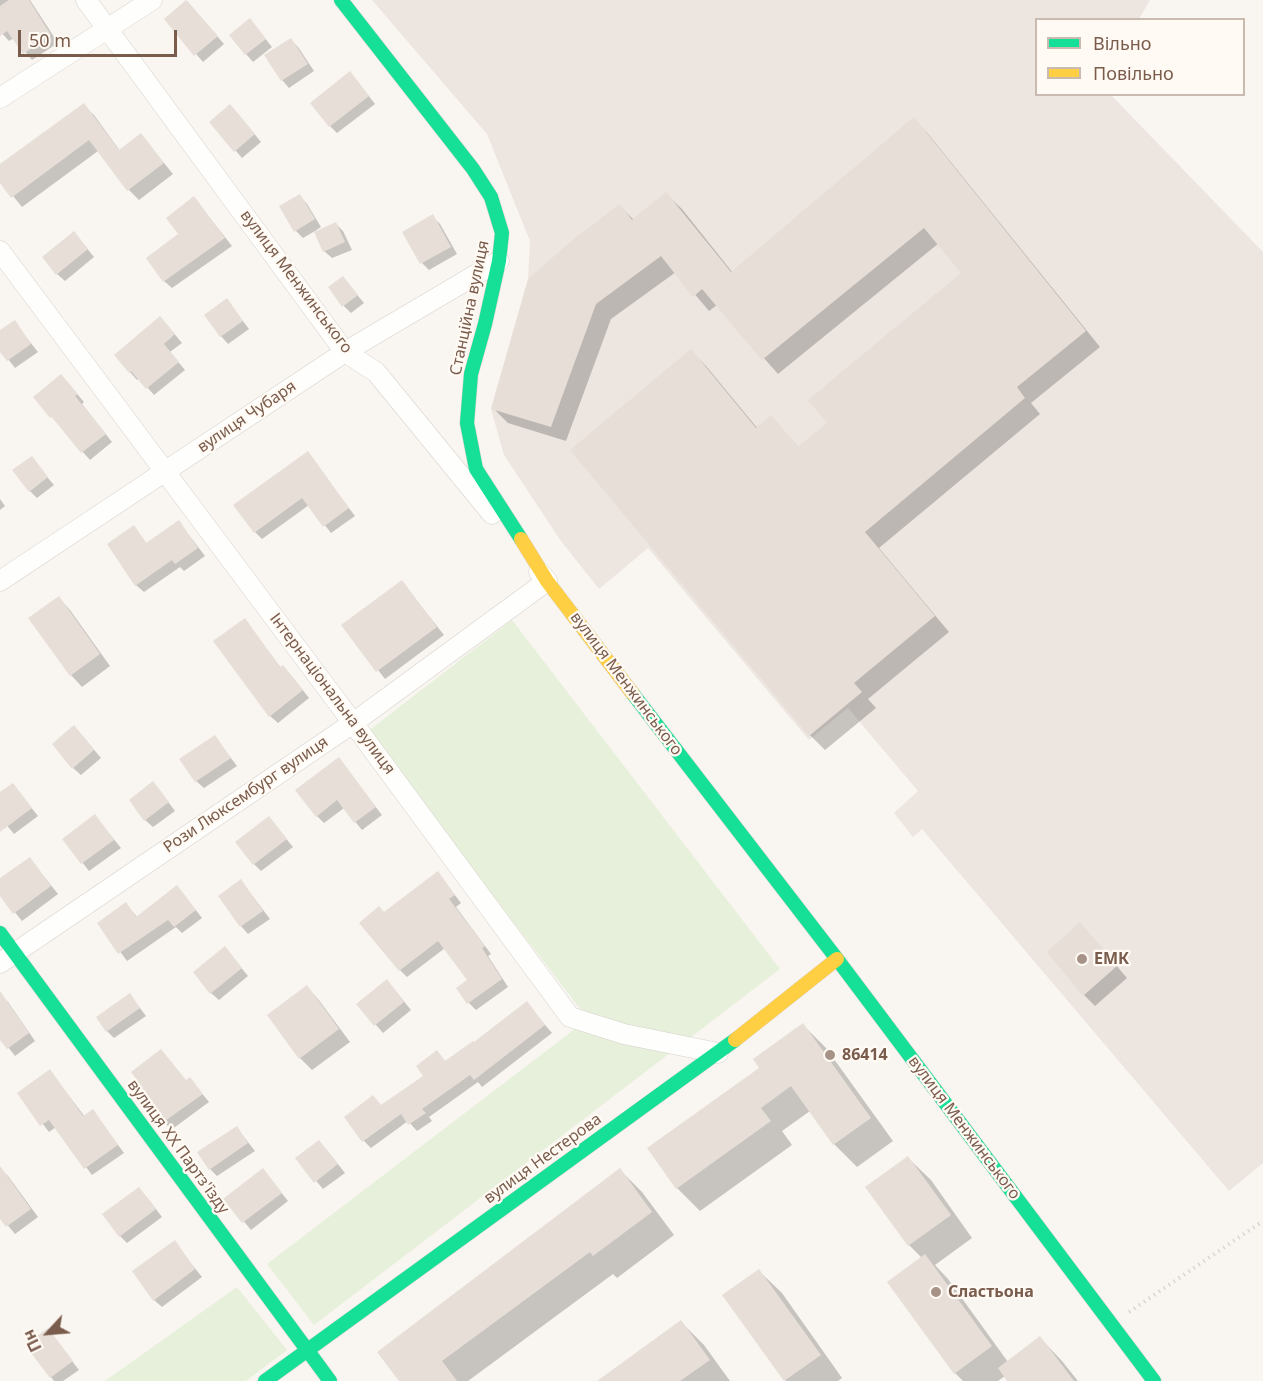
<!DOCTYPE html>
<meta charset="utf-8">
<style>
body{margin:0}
#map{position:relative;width:1263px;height:1381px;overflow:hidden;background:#f9f5f0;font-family:"Noto Sans",sans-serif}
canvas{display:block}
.legend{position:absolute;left:1035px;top:18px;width:210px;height:78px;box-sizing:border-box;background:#fffaf3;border:2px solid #cabbb1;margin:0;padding:8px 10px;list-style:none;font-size:18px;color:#7a5c4d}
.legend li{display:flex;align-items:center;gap:12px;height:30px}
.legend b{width:30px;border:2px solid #cabbb1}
.north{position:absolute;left:18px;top:1303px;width:60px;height:60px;-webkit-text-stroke:4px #fffaf3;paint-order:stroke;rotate:244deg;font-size:16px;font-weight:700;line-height:24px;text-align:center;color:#7a5c4d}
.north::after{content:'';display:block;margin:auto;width:21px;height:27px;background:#7a5c4d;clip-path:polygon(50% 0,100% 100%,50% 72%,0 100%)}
.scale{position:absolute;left:18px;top:30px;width:159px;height:27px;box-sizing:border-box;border:3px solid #7a5c4d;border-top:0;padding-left:8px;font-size:18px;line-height:21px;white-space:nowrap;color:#7a5c4d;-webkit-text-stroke:4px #fffaf3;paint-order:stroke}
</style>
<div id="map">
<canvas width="1263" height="1381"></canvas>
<ul class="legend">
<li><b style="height:8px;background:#16e098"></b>Вільно</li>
<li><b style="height:8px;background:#ffcf43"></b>Повільно</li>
</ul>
<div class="north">Пн</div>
<div class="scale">50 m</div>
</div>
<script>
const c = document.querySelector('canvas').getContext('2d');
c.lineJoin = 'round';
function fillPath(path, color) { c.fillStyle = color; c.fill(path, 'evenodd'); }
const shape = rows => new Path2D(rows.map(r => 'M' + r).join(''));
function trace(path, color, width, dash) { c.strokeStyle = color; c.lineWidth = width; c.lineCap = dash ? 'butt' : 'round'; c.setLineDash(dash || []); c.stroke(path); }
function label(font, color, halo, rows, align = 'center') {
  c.font = font + ' "Noto Sans",sans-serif'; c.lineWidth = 4.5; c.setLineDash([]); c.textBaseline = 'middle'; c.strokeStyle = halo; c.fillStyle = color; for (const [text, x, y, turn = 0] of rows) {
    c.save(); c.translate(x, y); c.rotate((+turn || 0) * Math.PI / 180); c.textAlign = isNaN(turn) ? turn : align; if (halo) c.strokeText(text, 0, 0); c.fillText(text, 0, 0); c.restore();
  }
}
fillPath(shape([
 [372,0,1150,0,1139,19,1036,20,1036,94,1111,95,1263,252,1263,1163,1229,1191,922,829,913,837,894,813,918,791,848,708,809,740,648,548,599,589,561,541,504,455,491,409,528,280,530,241,487,134]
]), '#ede5e0');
fillPath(shape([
 [512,620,780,969,314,1325,267,1264,588,1019,367,732],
 [237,1287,287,1350,246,1381,105,1381]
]), '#e7f0db');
fillPath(shape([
 [0,0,30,0,58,43,32,60,14,38,9,41,0,31],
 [187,1,224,44,203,62,166,19],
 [257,28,272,47,253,62,246,54],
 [291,40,298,47,314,71,289,88,282,80],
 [357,81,375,104,337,133,330,126],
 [83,105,94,115,120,151,141,135,173,174,139,200,129,190,98,151,22,207,0,180,0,166],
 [238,114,261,142,242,158,235,150],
 [914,119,929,135,1100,347,1031,403,1040,414,879,548,949,632,868,699,876,708,825,750,810,735,691,351,706,366,758,429,771,417,799,448,829,423,963,273,939,243,778,374,717,305,709,311,676,272,611,319,566,441,508,423,493,408,620,206,634,220,666,194,682,209,733,273],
 [300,196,307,204,321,227,315,231,316,232,336,224,343,231,352,250,332,258,324,251,315,231,303,238,296,231],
 [194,198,232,246,172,288,164,281],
 [432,216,440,224,457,254,429,270,422,263],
 [81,241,94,257,65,281,57,274],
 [343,278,364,303,351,313,344,306],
 [227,300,249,329,228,344,221,336],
 [14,322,38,352,15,368,0,349,0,332],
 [167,325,182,343,170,352,185,370,154,395,139,378,137,380,130,372,116,355],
 [68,383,84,402,82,404,112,442,90,460,35,398],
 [307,453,355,516,331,533,309,505,262,539,255,532],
 [31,458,54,485,37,498,30,491],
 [0,499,5,506,0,510],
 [179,522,205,556,184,571,180,567,144,592,136,585,134,527,147,544],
 [402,582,444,635,385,679,343,625],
 [59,598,70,610,110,666,82,687,71,675],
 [245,620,281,668,290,674,309,698,278,723,270,716],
 [81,734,101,758,81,775,73,768],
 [215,737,237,766,204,788,196,781],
 [338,759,382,815,362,830,344,808,324,823,317,816],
 [13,785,38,816,14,834,0,817,0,794],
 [160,791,175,811,153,827,145,820],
 [95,816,121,848,89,871,64,839],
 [269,818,293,847,261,871,254,864],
 [30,859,58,894,22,921,0,894,0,880],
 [438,873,461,903,456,907,491,954,488,956,508,987,476,1010,469,1003,469,980,445,948,407,977,400,970,384,913],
 [241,881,270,919,248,934,241,926],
 [184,895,202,918,182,933,176,927,127,961,99,923,126,904,137,917],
 [1091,936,1127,978,1095,1006,1084,995],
 [225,948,248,976,219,1000,211,993],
 [307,987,318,999,350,1042,312,1070,300,1058,269,1016],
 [394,989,411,1010,383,1033,358,1004],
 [0,995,8,1002,35,1041,15,1056,0,1037],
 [130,995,146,1016,114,1038,107,1031],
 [526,1003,552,1033,482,1087,478,1082,429,1117,432,1121,417,1131,408,1121,371,1148,364,1141,346,1117,382,1106,425,1076,437,1052,446,1062,474,1044],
 [803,1025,826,1048,893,1141,857,1167,834,1144,810,1111,782,1131,792,1145,700,1211,677,1188,649,1148,761,1068],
 [161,1051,187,1082,190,1079,209,1102,171,1130,152,1107,156,1104],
 [50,1071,85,1117,93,1111,124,1153,92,1175,56,1127,49,1132,19,1093],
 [237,1128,255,1151,217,1176,210,1169],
 [326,1149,345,1173,323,1189,297,1158],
 [908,1158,931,1180,972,1238,935,1265,948,1279,1008,1362,1040,1338,1062,1361,1078,1381,1009,1381,1005,1376,998,1381,963,1381,955,1373,889,1282,922,1258,909,1245],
 [0,1169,8,1176,38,1217,15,1234,0,1216],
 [620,1170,642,1192,674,1235,617,1278,613,1274,468,1381,401,1381],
 [270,1178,288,1201,251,1230,225,1199],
 [146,1196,162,1217,127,1243,120,1236],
 [174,1242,202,1277,162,1307,154,1300],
 [759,1271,782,1293,842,1378,838,1381,786,1381,724,1296],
 [681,1322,704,1345,730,1381,601,1381],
 [48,1330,79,1370,63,1381,54,1381,27,1345]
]), '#0003');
fillPath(shape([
 [9,0,29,0,51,35,23,54,7,31,0,36,0,6],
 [186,0,218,36,194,56,164,19],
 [250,18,266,39,245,55,229,35],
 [291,38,308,64,281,81,264,55],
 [350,71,369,96,329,127,310,103],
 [84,103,119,150,141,133,164,163,127,191,89,140,11,198,0,183,0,164],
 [230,104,255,134,234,152,209,122],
 [914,117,1086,331,1017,387,1025,398,865,532,935,616,854,683,862,692,809,736,570,450,691,349,756,428,771,415,798,447,827,423,808,400,961,273,924,228,762,360,702,289,693,297,661,256,596,304,551,427,491,409,528,279,575,238,620,204,632,220,666,192,731,272],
 [300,194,315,219,294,232,279,206],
 [194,196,225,238,163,282,146,258,178,234,166,218],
 [433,214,451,247,420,264,402,232],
 [336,222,345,242,323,252,314,232],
 [74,231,88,249,56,275,42,257],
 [343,276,358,295,342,307,328,287],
 [227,298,243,321,220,337,204,315],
 [160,316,175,334,164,344,179,362,146,389,131,371,129,373,114,355],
 [15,320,31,344,7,361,0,352,0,330],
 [61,374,78,394,75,396,106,434,81,453,51,416,50,418,33,397],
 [308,451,349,508,323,527,302,498,254,533,233,505],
 [32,456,48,477,29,492,12,470],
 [179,520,198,548,175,564,172,560,135,586,107,544,134,525,146,543],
 [402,580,437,627,376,672,341,625],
 [59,596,100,654,70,676,28,618],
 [245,618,280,667,283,665,303,690,269,717,213,641],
 [74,725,94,750,72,769,52,744],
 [215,735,231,758,195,782,179,759],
 [339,757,376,807,354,823,337,800,316,817,295,790],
 [153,781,169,802,144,821,129,800],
 [13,783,32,808,0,832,0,792],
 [95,814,114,840,81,864,62,839],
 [269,816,287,839,253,865,235,842],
 [30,857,51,886,13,914,0,896,0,878],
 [438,871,455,895,449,899,485,946,482,948,502,979,467,1004,456,988,467,980,438,941,399,971,359,923,379,906,384,912],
 [241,879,263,911,240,927,218,896],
 [177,885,196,910,174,927,168,920,118,954,97,923,126,902,136,917],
 [1080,922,1117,966,1083,996,1047,952],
 [225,946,242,968,210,994,193,972],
 [387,979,404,1002,374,1026,356,1004],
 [307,985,339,1029,299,1059,267,1015],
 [0,991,29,1033,7,1049,0,1040],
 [130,993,140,1008,106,1032,96,1017],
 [527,1001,545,1025,474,1080,470,1075,422,1109,426,1113,408,1125,401,1114,362,1142,344,1117,373,1095,381,1105,423,1076,416,1066,437,1050,445,1061,473,1041,474,1042],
 [803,1023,871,1118,833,1145,791,1086,761,1108,771,1121,676,1189,647,1148,759,1068,753,1059],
 [161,1049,186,1080,190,1077,203,1094,162,1123,150,1106,154,1104,131,1072],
 [50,1069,83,1116,93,1109,118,1145,84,1169,49,1120,40,1126,17,1093],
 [237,1126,248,1143,209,1170,197,1152],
 [319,1140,338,1164,314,1183,295,1158],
 [908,1156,951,1215,908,1246,865,1187],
 [0,1166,31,1209,6,1227,0,1219],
 [263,1168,282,1193,242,1223,223,1199],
 [620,1168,652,1212,593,1256,590,1252,442,1361,457,1381,399,1381,377,1352],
 [139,1187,156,1209,119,1237,102,1214],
 [175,1240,195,1269,153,1301,132,1271],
 [925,1254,992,1346,954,1374,887,1282],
 [759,1269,821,1355,784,1381,722,1295],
 [681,1320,710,1360,680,1381,597,1381],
 [48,1328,73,1361,50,1378,25,1345],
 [1040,1336,1074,1381,1007,1381,998,1368]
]), '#e6ded7');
const street = shape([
 [86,0,345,352,376,372,492,514],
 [0,98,152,0],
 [0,251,353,723,570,1017,624,1034,718,1053],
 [0,581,345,352,499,261],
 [0,963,353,723,547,581,539,572]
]);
const fast = shape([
 [341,0,473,169,491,197,502,233,499,261,485,324,471,374,467,423,476,469,521,539],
 [633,694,837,959,1154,1381],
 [0,933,330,1381],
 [265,1381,735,1040]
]);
const slow = shape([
 [521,539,547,581,633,694],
 [735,1040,837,959]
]);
trace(street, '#d7d1cb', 21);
trace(fast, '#d9d2cb', 15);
trace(slow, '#d9d2cb', 15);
trace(shape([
 [1129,1312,1263,1221]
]), '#dcd5d0', 4, [1.5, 4.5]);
trace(street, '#fefefd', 20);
trace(fast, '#16e098', 14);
trace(slow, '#ffcf43', 14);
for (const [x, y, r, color] of [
 [1082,959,6,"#a69286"],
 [830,1055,6,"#a69286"],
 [936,1292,6,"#a69286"]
]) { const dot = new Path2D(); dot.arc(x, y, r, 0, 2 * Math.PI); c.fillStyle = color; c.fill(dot); trace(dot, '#fffaf3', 2); }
label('16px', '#7a5c4d', '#fffaf3', [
 ["вулиця Менжинського",296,282,53],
 ["Станційна вулиця",470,308,-78],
 ["вулиця Чубаря",247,417,-34],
 ["вулиця Менжинського",626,684,53],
 ["Інтернаціональна вулиця",332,694,53],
 ["Рози Люксембург вулиця",246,795,-34],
 ["вулиця Менжинського",964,1128,53],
 ["вулиця XX Партз'їзду",178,1147,54],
 ["вулиця Нестерова",543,1159,-36]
]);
label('bold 16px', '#7a5c4d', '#fffaf3', [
 ["ЕМК",1094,959],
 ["86414",842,1055],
 ["Сластьона",948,1292]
], 'left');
</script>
